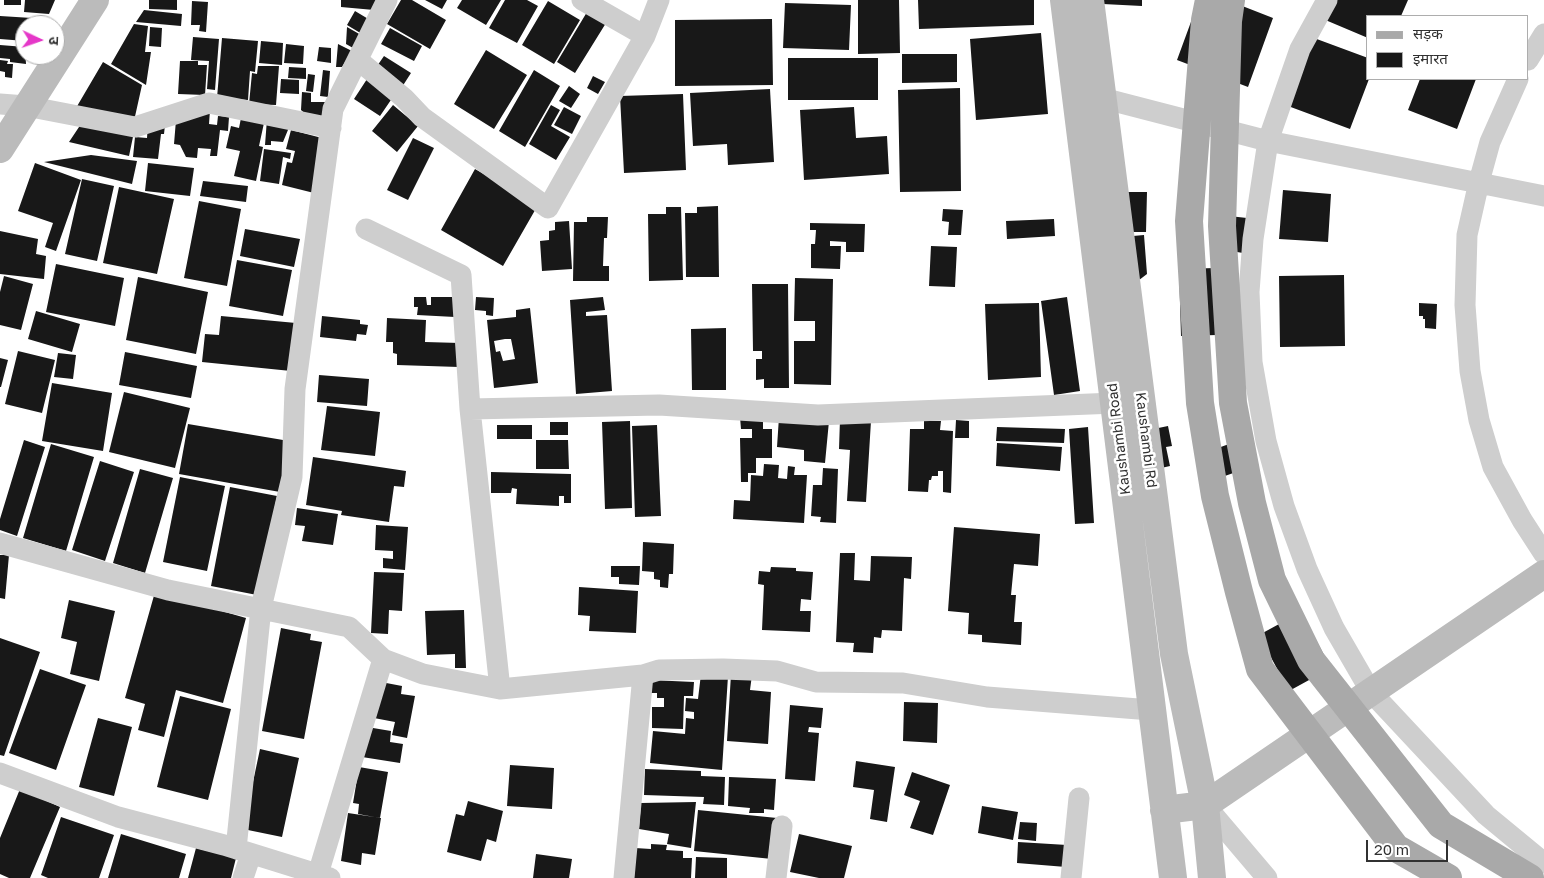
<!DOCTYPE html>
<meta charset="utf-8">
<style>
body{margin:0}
#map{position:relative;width:1544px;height:878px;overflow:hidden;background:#fff;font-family:"Golos Text","Noto Sans Devanagari",sans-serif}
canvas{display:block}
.legend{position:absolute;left:1366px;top:15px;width:162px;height:65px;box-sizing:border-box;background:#fff;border:1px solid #adadad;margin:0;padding:6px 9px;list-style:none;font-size:15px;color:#313131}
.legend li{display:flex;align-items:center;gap:10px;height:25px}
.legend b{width:25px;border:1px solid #adadad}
.north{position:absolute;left:15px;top:15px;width:50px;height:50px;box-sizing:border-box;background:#fff;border:1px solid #adadad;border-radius:50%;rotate:93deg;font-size:14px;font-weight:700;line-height:20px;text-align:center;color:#313131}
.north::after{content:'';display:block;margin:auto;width:18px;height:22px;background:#e537c8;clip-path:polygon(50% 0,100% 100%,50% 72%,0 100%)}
.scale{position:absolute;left:1366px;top:840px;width:82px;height:22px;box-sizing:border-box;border:2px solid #313131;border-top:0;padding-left:6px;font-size:15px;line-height:18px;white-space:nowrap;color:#313131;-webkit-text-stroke:4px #fff;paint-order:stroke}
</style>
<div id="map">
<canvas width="1544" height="878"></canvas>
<ul class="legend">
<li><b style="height:6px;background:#a9a9a9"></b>सड़क</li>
<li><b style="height:14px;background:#181818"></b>इमारत</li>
</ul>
<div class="north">उ</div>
<div class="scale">20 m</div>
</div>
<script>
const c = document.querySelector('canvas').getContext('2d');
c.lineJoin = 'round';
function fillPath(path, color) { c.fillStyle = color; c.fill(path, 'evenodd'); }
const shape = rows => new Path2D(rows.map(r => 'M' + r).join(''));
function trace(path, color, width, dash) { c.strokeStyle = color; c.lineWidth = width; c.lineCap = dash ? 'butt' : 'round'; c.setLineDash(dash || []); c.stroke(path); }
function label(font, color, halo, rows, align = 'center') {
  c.font = font + ' "Golos Text",sans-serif'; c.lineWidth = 5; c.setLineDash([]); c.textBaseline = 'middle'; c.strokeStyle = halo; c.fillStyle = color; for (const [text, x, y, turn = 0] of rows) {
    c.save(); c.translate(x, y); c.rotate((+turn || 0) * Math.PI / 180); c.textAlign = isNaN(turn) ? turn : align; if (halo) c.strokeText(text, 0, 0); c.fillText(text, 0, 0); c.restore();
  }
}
fillPath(shape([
 [4,0,21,0,21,5,4,5],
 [25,0,55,0,49,14,24,12],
 [149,0,177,0,177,10,149,9],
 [341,0,379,0,374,10,341,7],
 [401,0,412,0,446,20,430,49,387,24],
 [425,0,447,0,442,9],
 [462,0,501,0,486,25,457,8],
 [505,0,527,0,538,6,517,43,489,28],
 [858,0,899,0,900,53,858,54],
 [918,0,1034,0,1034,25,919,29],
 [1103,0,1142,0,1142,6,1103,4],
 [1199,0,1227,0,1273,18,1248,87,1177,60],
 [1331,0,1408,0,1401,16,1368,16,1368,38,1323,19],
 [192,1,208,2,206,32,199,31,200,25,191,25],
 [548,1,580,20,554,64,522,45],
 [785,3,851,5,849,50,783,48],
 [144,10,182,14,181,26,136,22],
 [355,11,370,20,362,34,347,25],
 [587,12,606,23,575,73,557,62],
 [0,16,32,18,31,25,25,25,25,41,0,39],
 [772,19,773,85,675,86,675,20],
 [134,24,148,26,145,52,151,52,146,85,111,64],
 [150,27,162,28,161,47,149,46],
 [347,27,361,35,353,48,346,44],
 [390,28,422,46,414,61,381,44],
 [1041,33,1048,114,976,120,970,39],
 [193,37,219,39,215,90,207,89,209,61,191,60],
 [222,38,258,41,255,72,250,71,248,100,217,98],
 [1314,38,1368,58,1369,79,1350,129,1288,106],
 [261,41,283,43,282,65,259,63],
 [286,44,304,46,303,64,284,63],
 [338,44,352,51,342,67,336,67],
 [0,45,25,47,26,64,10,62,10,59,0,58],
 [319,47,331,48,331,63,317,61],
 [486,50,527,75,494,129,454,104],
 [902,54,957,54,957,82,902,83],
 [384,56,411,73,402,87,375,69],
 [788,58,878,58,878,100,788,100],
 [0,60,8,61,7,64,13,64,12,78,5,77,5,72,0,71],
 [180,61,198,61,198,65,207,65,205,95,178,94],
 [103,62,142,85,134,121,76,108],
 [258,66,279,66,276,105,249,104,252,73,257,74],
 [289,67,306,68,306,79,288,78],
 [323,70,330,71,328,97,320,96],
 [534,70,560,86,525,147,499,131],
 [308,74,315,75,313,92,306,91],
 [369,76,395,94,380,116,354,99],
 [593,76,605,82,598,94,587,88],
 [281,79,299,80,299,94,280,93],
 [1420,79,1476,79,1457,129,1408,110],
 [569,86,580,94,571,108,559,101],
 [960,88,961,191,900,192,898,90],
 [770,89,774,162,728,165,727,144,693,146,690,93],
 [302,92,311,93,311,102,328,102,327,117,309,117,301,110],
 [683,94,686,170,624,173,620,96],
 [393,105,418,126,397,152,372,131],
 [551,105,560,110,551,126,570,137,556,160,529,144],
 [564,107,581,116,572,134,554,125],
 [854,107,856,138,887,136,889,174,804,180,800,110],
 [210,110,209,124,217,125,218,116,229,117,228,131,220,130,217,156,210,156,211,149,198,148,197,158,186,157,180,145,174,144,176,120],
 [241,118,264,123,259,146,263,147,256,181,234,176,240,151,226,148,231,126,239,128],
 [267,119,290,125,283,142,271,141,271,145,265,145],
 [83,121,134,132,129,156,69,142],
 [148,123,165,125,164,134,161,134,158,159,133,157,135,137,147,138],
 [291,130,322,138,314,193,282,185,287,162,292,163,295,151,286,149],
 [413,138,434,148,408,200,387,190],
 [264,149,291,153,290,159,283,157,279,184,260,181],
 [91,155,137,161,132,184,44,162],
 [35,163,81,180,56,251,45,247,53,223,18,211],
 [148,163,194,168,190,196,145,191],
 [475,169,538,205,503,266,441,230],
 [82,179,114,186,97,261,65,254],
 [203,181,248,186,246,202,200,196],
 [119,187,174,199,157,274,103,263],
 [1283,190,1331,194,1328,242,1279,239],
 [1117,192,1147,192,1146,232,1116,232],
 [199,201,241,209,227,286,184,278],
 [718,206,719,277,686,277,685,213,697,213,697,207],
 [666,207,681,207,683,280,649,281,648,214,666,214],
 [943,209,963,210,961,235,948,235,949,222,942,221],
 [1229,216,1247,218,1243,253,1225,250],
 [587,217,608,217,607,238,604,238,603,266,609,266,609,281,573,281,574,222,587,222],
 [1054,219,1055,236,1007,239,1006,221],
 [569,221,572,269,542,271,540,241,549,240,549,231,555,230,555,222],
 [810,223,865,224,864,252,846,252,846,242,830,241,830,246,841,246,840,269,811,268,811,244,815,244,816,230,810,230],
 [245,229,300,239,294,267,240,256],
 [0,231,38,239,36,254,46,256,44,279,0,274],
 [1144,235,1147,274,1126,290,1122,237],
 [931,246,957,247,955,287,929,286],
 [237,260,292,270,283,316,229,306],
 [56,264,124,278,115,326,46,312],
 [1216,268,1217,335,1181,336,1179,269],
 [1344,275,1345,346,1280,347,1279,276],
 [4,276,33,284,21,330,0,325,0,292],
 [138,277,208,292,196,354,126,340],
 [795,278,833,279,831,385,794,384,794,341,815,341,815,321,794,321],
 [752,284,788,284,789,388,764,388,764,379,756,380,756,359,762,359,762,351,753,351],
 [414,297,426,297,427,305,431,305,431,297,455,297,455,317,417,315,418,307,414,307],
 [476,297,494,298,493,316,486,315,486,311,475,310],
 [603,297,605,310,586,312,586,316,607,315,612,391,576,394,570,300],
 [1067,297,1080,391,1054,395,1041,301],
 [1039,303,1041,377,988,380,985,304],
 [1419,303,1437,304,1436,329,1425,328,1425,319,1423,319,1423,316,1419,316],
 [530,308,538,383,494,388,487,320,516,317,516,310],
 [505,339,511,339,515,359,503,361,500,351,496,352,494,341],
 [36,311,80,324,72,352,28,339],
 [221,316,296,323,291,371,202,362,205,334,219,335],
 [322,316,360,320,360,324,368,325,366,335,357,334,356,341,320,337],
 [387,318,426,320,425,342,460,343,459,367,397,365,397,354,393,353,393,342,386,342],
 [726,328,726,390,692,390,691,329],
 [18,351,55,360,42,413,5,404],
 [125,352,197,366,191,398,119,385],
 [58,353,76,355,73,379,54,377],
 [0,358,8,360,1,387,0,387],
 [319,375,369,379,367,406,317,402],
 [52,383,112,393,103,451,42,441],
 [124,392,190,408,175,468,109,452],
 [327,406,380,412,375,456,321,450],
 [740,417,763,417,763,429,772,429,772,458,756,458,756,473,748,473,748,482,741,482,740,438,752,438,752,429,741,429],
 [779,417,829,421,825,463,804,461,804,450,777,447],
 [840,419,871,421,866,502,847,501,850,450,839,449],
 [956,420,969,421,969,438,955,438],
 [630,421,632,508,605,509,602,422],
 [924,421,941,421,940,430,953,431,951,493,943,492,943,471,938,471,938,476,932,476,931,480,929,480,928,492,908,491,910,429,924,429],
 [550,422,568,422,568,435,550,435],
 [188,424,289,441,280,492,179,474],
 [497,425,532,425,532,439,497,439],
 [657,425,661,516,635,517,632,426],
 [1168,426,1172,446,1166,447,1170,466,1148,471,1139,432],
 [997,427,1065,429,1064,443,996,441],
 [1088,427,1094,523,1075,524,1069,429],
 [24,440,45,447,17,536,0,530,0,519],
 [536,440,568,440,569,469,536,469],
 [997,443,1062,447,1060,471,996,466],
 [51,444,94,457,66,551,23,538],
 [1229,444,1239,471,1205,483,1196,456],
 [313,457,406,471,404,487,394,486,389,522,341,515,342,511,306,505],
 [100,461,134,472,105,561,72,550],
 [764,464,779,465,778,478,787,479,788,466,795,467,794,475,807,475,804,523,733,519,734,500,750,501,751,475,763,476],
 [823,468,838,469,836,523,820,522,821,517,811,516,813,485,822,485],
 [140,469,173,478,145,573,113,563],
 [491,472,571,474,571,503,564,503,564,496,559,496,559,506,516,504,517,489,512,488,511,493,491,493],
 [180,477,225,486,207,571,163,562],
 [230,487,277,496,257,595,211,586],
 [297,508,338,514,333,545,302,541,305,526,295,525],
 [376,525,408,527,405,570,383,568,383,558,393,559,393,551,375,550],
 [954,527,1040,534,1038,566,1014,564,1011,595,1016,595,1014,622,1022,622,1021,645,982,642,982,635,968,634,969,613,948,611],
 [643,542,674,544,673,574,669,574,668,588,660,587,660,580,654,579,654,572,642,571],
 [840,553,855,553,854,580,870,581,871,556,912,557,911,579,904,578,902,631,882,630,881,638,874,637,873,653,853,652,854,643,836,642],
 [0,555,9,555,5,599,0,598],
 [611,566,640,566,639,585,619,584,619,577,611,577],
 [771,567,796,568,796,571,813,572,811,600,801,599,800,611,811,611,810,632,762,630,764,585,758,584,759,571,770,572],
 [374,572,404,573,402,611,389,610,388,634,371,633],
 [579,587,638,591,636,633,589,631,590,616,578,615],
 [155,592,246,618,223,703,176,690,164,737,138,730,145,704,125,698],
 [69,600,115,611,99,681,70,674,77,642,61,638],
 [464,610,466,668,455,668,455,654,427,655,425,611],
 [1301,612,1331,668,1289,691,1259,635],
 [281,628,311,634,310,640,322,642,304,739,262,731],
 [0,638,40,652,4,756,0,755],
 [40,669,86,685,56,770,9,753],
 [701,674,728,676,722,770,650,763,653,731,685,734,686,718,694,719,694,712,685,711,686,698,698,699],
 [731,674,752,675,750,690,771,692,768,744,727,741],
 [650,680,694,682,693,696,684,696,683,729,652,728,652,707,664,707,664,698,657,698,657,693,649,693],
 [381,682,402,686,401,694,415,696,407,738,392,735,395,722,374,718],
 [180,696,231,709,208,800,157,787],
 [904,702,938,703,937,743,903,741],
 [790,705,823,708,821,728,809,727,808,732,819,733,815,781,785,779],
 [98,718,132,727,114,796,79,787],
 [367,727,391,731,390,742,403,744,400,763,362,757],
 [260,749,299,758,282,837,243,829],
 [856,761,895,767,887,822,870,819,874,790,853,787],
 [510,765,554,768,552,809,507,806],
 [359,767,388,772,380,818,358,814,359,804,353,803],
 [645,769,701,771,701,776,725,777,724,805,703,804,704,797,644,795],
 [912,772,950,785,933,835,910,828,920,801,904,795],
 [729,777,776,779,774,810,764,809,764,813,749,813,750,808,728,806],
 [20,789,60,807,30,878,9,878,0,874,0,838],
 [468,801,503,811,496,842,487,839,481,861,447,852,456,814,464,816],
 [696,802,691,848,667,844,669,834,639,829,641,803],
 [982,806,1018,812,1013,840,978,833],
 [698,810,777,818,772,859,694,851],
 [348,813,381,818,375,855,362,853,361,865,341,861],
 [61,817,114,835,99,878,48,878,41,875],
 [1020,822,1037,823,1036,841,1018,839],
 [121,834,186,854,179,878,108,878],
 [799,834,852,846,844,878,819,878,790,872],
 [1018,842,1067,845,1066,867,1017,863],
 [651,844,667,845,666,850,683,851,683,858,692,858,691,878,634,878,635,848,651,849],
 [196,848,236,858,231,878,188,878],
 [536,854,572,859,569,878,533,878],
 [696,857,727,858,727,878,695,878]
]), '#181818');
trace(shape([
 [582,0,645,36],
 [1327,0,1300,49,1268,141,1253,239,1249,292,1252,362,1266,441,1284,506,1307,569,1334,628,1371,692,1486,815,1544,863],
 [358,60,404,98,422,117,548,208,645,36,659,0],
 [1528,60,1544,34],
 [1518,79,1490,142,1479,182,1467,235,1465,305,1470,371,1479,420,1493,467,1522,520,1544,554],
 [1088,96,1102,98,1268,141,1544,196],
 [0,104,26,106,135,127,209,103,331,128],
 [366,229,461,275,470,409,500,689],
 [470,409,659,405,818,415,1115,403],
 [0,543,168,590,349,627,383,659,423,674,500,689,643,675,659,670,723,669,777,671,816,682,903,683,987,697,1151,710],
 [0,773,118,817,224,845,330,878],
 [1205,805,1267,878],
 [236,849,261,608,292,477,295,389,333,109,387,0],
 [318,874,383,659],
 [243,878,251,854],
 [624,878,643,675],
 [776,878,782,826],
 [1071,878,1079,798]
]), '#cecece', 21);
trace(shape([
 [1064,0,1173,878],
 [1090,0,1174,654,1205,805,1212,878],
 [0,149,95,0],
 [1164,810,1205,805,1544,574]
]), '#bbb', 28);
trace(shape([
 [1209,0,1205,20,1189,221,1200,403,1215,496,1239,592,1260,669,1396,848,1448,878],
 [1231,0,1228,21,1222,226,1233,403,1252,503,1272,580,1311,660,1441,825,1530,878]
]), '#a9a9a9', 28);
label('14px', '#313131', '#fff', [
 ["Kaushambi Road",1119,439,-97],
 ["Kaushambi Rd",1146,440,83]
]);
</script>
